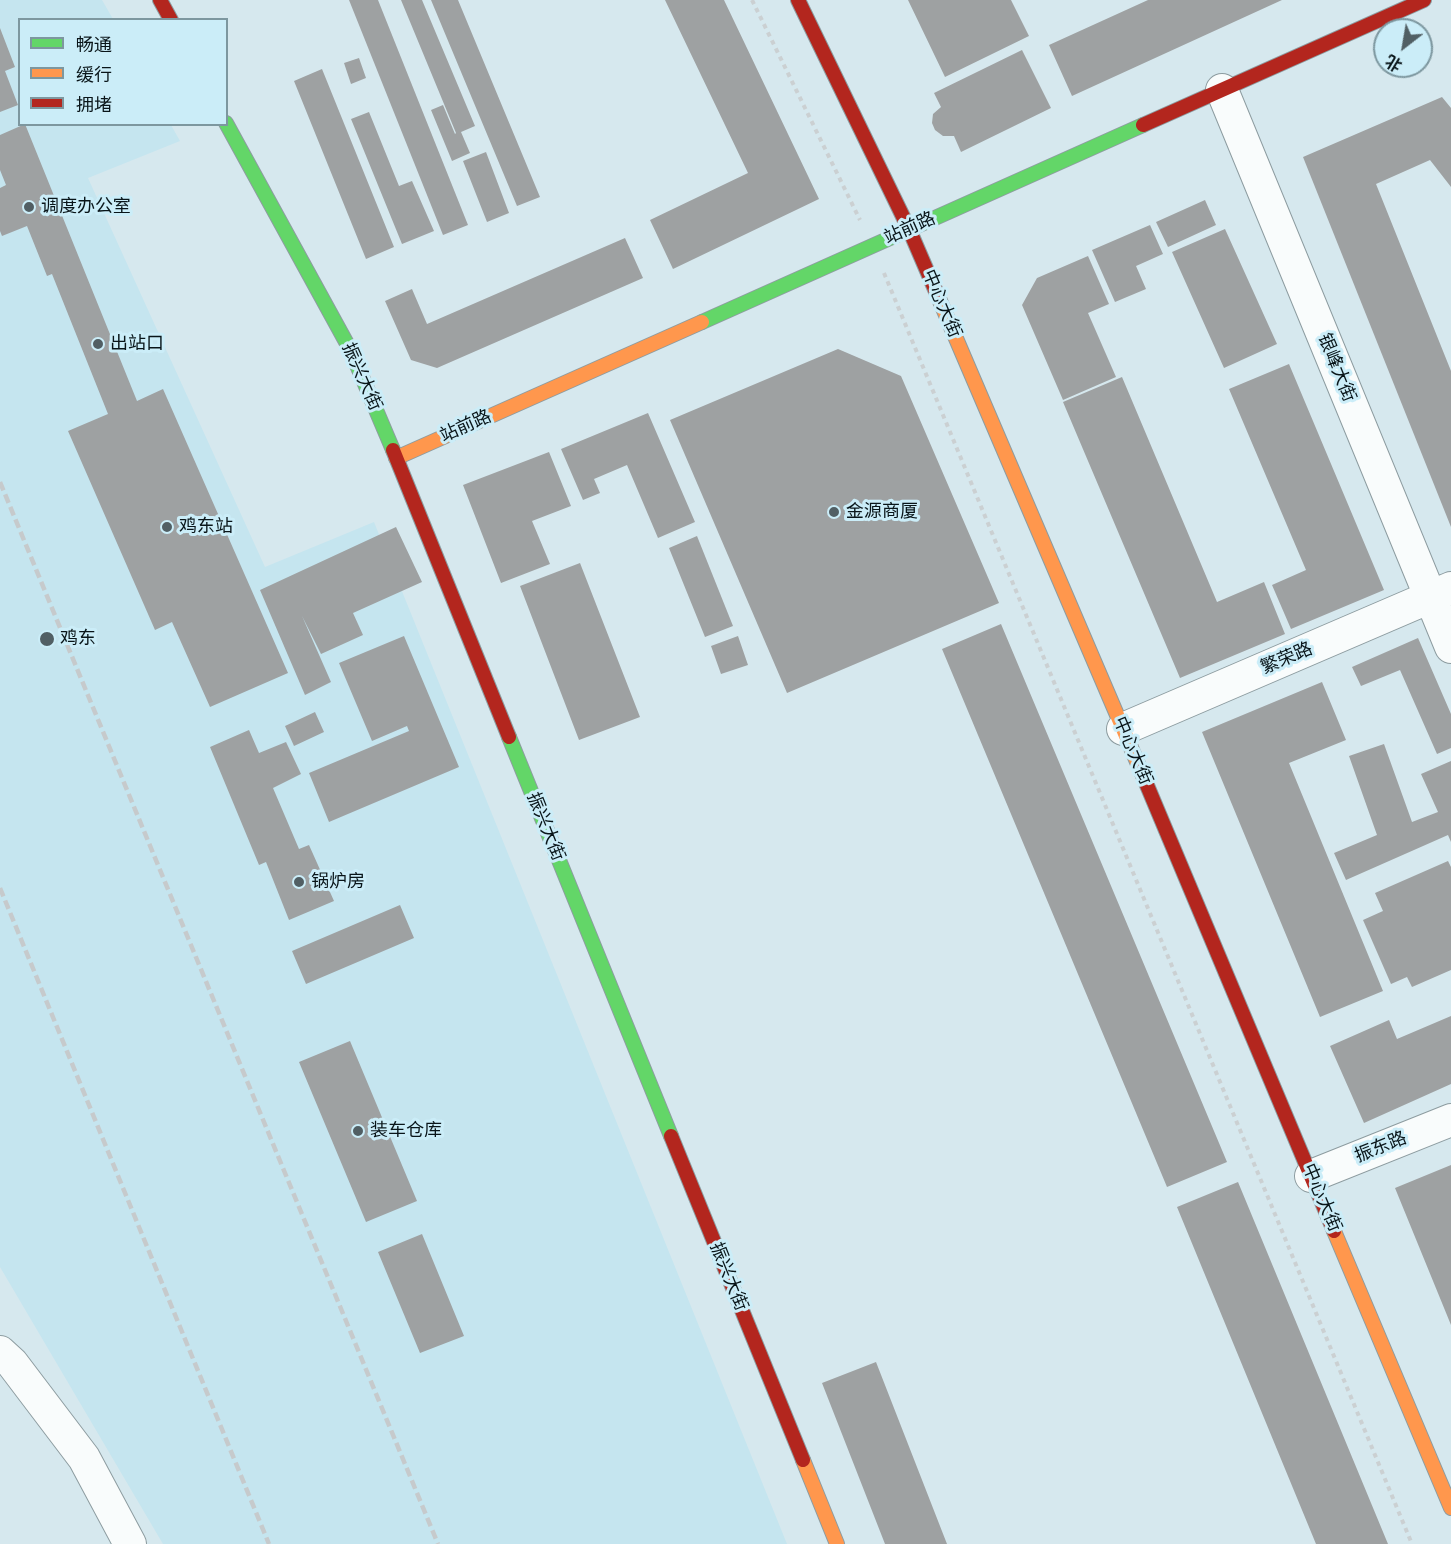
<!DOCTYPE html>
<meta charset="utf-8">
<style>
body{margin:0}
#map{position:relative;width:1451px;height:1544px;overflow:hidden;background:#d6e8ee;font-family:"Sofia Sans Condensed","Noto Sans SC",sans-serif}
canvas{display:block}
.legend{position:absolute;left:18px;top:18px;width:210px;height:108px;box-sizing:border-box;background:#cbedf8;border:2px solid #7d979f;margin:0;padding:8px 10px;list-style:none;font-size:18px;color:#091519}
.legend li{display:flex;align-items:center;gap:12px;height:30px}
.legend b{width:30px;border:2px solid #7d979f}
.north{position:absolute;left:1373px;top:18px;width:60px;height:60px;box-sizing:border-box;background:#cbedf8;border:2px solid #7d979f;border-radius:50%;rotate:211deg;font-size:16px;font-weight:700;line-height:24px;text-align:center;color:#091519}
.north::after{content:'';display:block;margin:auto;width:21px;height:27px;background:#515f64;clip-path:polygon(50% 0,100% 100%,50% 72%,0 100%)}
</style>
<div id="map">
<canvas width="1451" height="1544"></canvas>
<ul class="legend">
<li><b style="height:8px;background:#63d668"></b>畅通</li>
<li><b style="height:8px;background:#ff974d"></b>缓行</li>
<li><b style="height:8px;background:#b3261e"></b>拥堵</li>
</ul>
<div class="north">北</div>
</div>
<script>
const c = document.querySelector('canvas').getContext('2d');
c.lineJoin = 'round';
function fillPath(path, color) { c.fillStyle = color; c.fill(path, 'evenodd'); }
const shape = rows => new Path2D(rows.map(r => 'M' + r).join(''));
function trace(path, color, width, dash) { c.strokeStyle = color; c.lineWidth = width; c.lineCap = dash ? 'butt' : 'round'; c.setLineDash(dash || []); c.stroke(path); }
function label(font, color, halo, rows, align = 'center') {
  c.font = font + ' "Sofia Sans Condensed","Noto Sans SC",sans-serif'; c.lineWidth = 6; c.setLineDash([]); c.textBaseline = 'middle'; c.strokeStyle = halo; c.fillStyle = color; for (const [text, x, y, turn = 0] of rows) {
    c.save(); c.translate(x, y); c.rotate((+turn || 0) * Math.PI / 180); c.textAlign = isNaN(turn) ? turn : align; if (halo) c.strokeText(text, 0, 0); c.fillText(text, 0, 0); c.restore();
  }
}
fillPath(shape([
 [0,0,102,0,113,19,20,20,20,124,171,125,180,141,88,178,265,567,374,522,787,1544,163,1544,0,1267]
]), '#c5e5ef');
fillPath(shape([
 [349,0,378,0,468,225,443,235],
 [401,0,422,0,475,126,461,132,470,153,452,161,431,110,443,105,455,134,456,133],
 [431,0,458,0,540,197,517,206],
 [665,0,724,0,819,199,673,269,650,220,748,173],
 [908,0,1011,0,1029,36,945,77],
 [1148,0,1282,0,1072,96,1049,45],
 [0,28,15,67,5,71,18,105,0,112],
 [1022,50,1051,108,961,152,954,136,943,136,935,130,932,123,933,114,941,107,934,93],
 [359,58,366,78,351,84,344,63],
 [322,69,394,247,366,259,294,81],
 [1442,97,1451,108,1451,187,1430,160,1376,184,1451,371,1451,527,1303,157],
 [369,112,399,186,412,181,434,231,402,244,351,119],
 [25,124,137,401,163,389,288,673,210,707,172,622,155,630,68,431,108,414,52,274,47,276,27,226,2,236,0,231,0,188,6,185,0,170,0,135],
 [486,152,509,213,487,222,463,161],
 [1205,200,1216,225,1168,247,1156,222],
 [1150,225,1163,254,1136,266,1146,289,1115,302,1092,250],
 [1225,229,1277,344,1224,368,1172,252],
 [625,238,643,278,437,368,411,360,385,301,412,289,427,324],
 [1088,256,1109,304,1088,313,1116,377,1063,400,1022,305,1037,278],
 [838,349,901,376,999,603,787,693,670,420],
 [1289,364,1384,590,1291,629,1272,585,1306,570,1229,389],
 [1122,377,1217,602,1264,582,1285,634,1180,678,1063,402],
 [648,413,695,522,658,538,627,465,594,479,600,493,583,500,561,449],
 [549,452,571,506,532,521,550,564,501,583,463,485],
 [396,527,422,582,353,613,363,635,321,654,302,616,331,682,305,695,260,590],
 [697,536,733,626,705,637,669,548],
 [580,563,640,717,579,740,520,586],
 [1001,624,1227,1162,1167,1187,942,649],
 [404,636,459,767,329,822,309,773,409,731,407,726,372,741,339,663],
 [738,636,748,665,721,674,711,646],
 [1418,638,1451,714,1451,748,1437,754,1400,670,1361,686,1352,667],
 [1322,682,1346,740,1289,763,1383,991,1320,1017,1202,732],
 [315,712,324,732,294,746,285,726],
 [249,730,259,753,286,742,301,774,273,788,299,849,309,845,334,901,289,920,266,862,259,865,210,747],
 [1384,744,1412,822,1438,812,1421,774,1451,761,1451,842,1448,835,1346,880,1334,853,1377,835,1349,756],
 [1448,861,1451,867,1451,970,1412,987,1407,977,1391,984,1363,920,1383,911,1375,893],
 [400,905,414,938,306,984,292,951],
 [1451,1016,1451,1084,1364,1123,1330,1046,1389,1020,1397,1039],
 [350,1041,417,1201,366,1222,299,1062],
 [1451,1165,1451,1325,1395,1188],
 [1238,1182,1388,1544,1316,1544,1177,1207],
 [422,1234,464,1336,420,1353,378,1252],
 [876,1362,947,1544,885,1544,822,1383]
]), '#9ea1a2');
const street = shape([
 [1222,90,1451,647],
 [1123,729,1451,588],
 [1311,1176,1451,1120],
 [0,1352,12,1363,84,1458,130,1544]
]);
const fast = shape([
 [226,123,351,351,393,450],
 [702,322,1143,125],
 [509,737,671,1136]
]);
const slow = shape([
 [937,294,1141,771],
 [396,458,702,322],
 [1334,1231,1451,1508],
 [803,1460,837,1544]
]);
const jam = shape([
 [160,0,171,20],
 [798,0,909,229,937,294],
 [1143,125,1424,0],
 [393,450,509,737],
 [1141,771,1334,1231],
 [671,1136,803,1460]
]);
trace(street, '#8d9ca0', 34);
trace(fast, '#8d9ca0', 16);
trace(slow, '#8d9ca0', 16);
trace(jam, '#8d9ca0', 16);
trace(shape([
 [752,0,860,220],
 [884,273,1412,1544]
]), '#cbd0d2', 4, [4.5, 4.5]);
trace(street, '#f9fcfc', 32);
trace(fast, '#63d668', 14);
trace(slow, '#ff974d', 14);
trace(jam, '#b3261e', 14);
trace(shape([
 [0,482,438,1544],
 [0,888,269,1544]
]), '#c6cacc', 4.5, [9, 4.5]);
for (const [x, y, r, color] of [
 [29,207,6,"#515f64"],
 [98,344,6,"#515f64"],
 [834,512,6,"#515f64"],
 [167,527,6,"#515f64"],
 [47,639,8,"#515f64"],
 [299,882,6,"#515f64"],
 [358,1131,6,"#515f64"]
]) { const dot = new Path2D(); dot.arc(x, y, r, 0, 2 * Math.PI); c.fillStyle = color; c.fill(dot); trace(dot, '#cbedf8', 2); }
label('18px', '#091519', '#cbedf8', [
 ["调度办公室",41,207],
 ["出站口",110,344],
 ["金源商厦",846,512],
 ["鸡东站",179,527],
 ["鸡东",60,639],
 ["锅炉房",311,882],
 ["装车仓库",370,1131]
], 'left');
label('18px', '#091519', '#cbedf8', [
 ["站前路",910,229,-24],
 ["中心大街",941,304,67],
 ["银峰大街",1336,368,68],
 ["振兴大街",361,377,66],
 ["站前路",466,427,-24],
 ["繁荣路",1287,659,-23],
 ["中心大街",1132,751,67],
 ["振兴大街",545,827,68],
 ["振东路",1381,1148,-22],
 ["中心大街",1321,1198,67],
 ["振兴大街",728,1277,68]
]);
</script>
